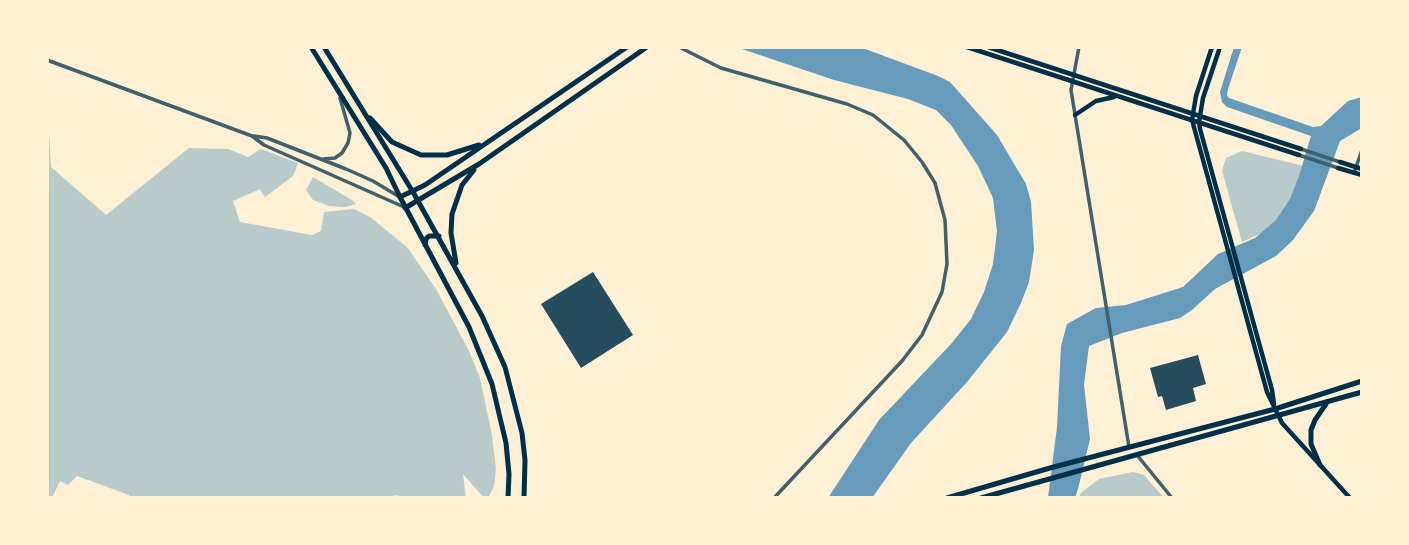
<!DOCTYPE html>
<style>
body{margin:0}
#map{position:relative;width:1409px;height:545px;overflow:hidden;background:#fdf0d5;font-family:"Times New Roman",serif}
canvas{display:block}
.frame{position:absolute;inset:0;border:49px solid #fdf0d5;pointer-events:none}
</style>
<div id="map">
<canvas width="1409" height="545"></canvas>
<div class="frame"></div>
</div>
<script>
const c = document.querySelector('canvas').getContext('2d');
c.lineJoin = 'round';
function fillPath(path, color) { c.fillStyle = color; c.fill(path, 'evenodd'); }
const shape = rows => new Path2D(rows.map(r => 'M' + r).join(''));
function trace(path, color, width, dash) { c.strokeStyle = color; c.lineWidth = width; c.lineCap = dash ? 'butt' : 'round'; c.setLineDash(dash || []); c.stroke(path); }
fillPath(shape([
 [47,100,51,167,106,215,189,148,228,149,248,157,261,149,298,163,293,176,265,197,260,189,233,201,240,222,312,235,321,231,324,212,354,209,370,217,407,247,436,289,469,351,480,378,492,435,496,469,494,486,488,498,484,498,463,474,466,498,399,498,397,495,382,498,130,498,129,495,77,476,68,485,60,481,52,498,47,498],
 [1242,151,1304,166,1299,189,1270,229,1242,242,1222,171,1226,158],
 [313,177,352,200,356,204,345,207,329,206,313,200,306,190],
 [1133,472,1144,475,1164,498,1079,498,1081,493,1099,479]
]), '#b9caca');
fillPath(shape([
 [736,47,860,47,938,76,950,82,997,135,1026,184,1031,202,1034,250,1029,282,1021,303,1007,332,967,382,911,443,872,498,828,498,879,420,951,344,971,319,984,292,993,264,997,231,993,198,978,166,951,125,936,110,908,99,834,80],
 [1234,47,1242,47,1228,89,1227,95,1229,98,1313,127,1321,126,1348,101,1362,97,1362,128,1340,141,1314,211,1293,240,1276,256,1215,289,1192,310,1180,318,1122,333,1089,346,1084,385,1090,439,1078,489,1075,498,1048,498,1057,427,1061,346,1067,324,1096,308,1126,305,1183,287,1218,254,1255,238,1276,220,1290,199,1299,176,1311,136,1227,107,1222,102,1220,92]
]), '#669bbc');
fillPath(shape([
 [593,272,633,335,581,368,541,304],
 [1198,355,1206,384,1193,388,1196,401,1166,410,1162,396,1158,397,1150,368]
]), '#264d5e');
trace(shape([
 [679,47,721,68,847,104,873,115,904,140,922,162,935,183,945,220,947,264,942,292,922,335,902,361,774,498],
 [1079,47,1071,90,1129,447],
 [47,60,252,136,264,145,404,207],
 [254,136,267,138,346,169,373,181,398,196],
 [1301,149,1340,162],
 [1299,155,1338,168],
 [323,159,335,158,342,153,348,143,350,133,340,98],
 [1354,173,1362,150],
 [1137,455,1172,498]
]), '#3f606c', 3.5);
trace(shape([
 [967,47,1299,155],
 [988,47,1301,149],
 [1212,47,1196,96,1192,120,1267,392,1282,423,1350,498],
 [1220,47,1203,98,1199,122,1200,129,1272,390,1274,404],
 [1075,115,1096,101,1114,97],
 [1340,162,1362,169],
 [1338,168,1362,175]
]), '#003049', 4.5);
trace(shape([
 [311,47,386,168,400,197],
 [324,47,413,192],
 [1320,465,1311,444,1311,430,1315,420,1326,404],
 [947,498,1050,468,1275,409,1362,381],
 [981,498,1362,392]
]), '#003049', 5);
trace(shape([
 [370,118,392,142,421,155,447,155,479,145],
 [413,192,482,316,505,367,522,433,525,460,524,498],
 [405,208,479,164,647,47],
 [425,245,426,239,429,236,439,236],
 [456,263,451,233,452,214,462,185,474,170],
 [508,498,509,474,506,443,492,384,469,327,400,197,425,185,627,47]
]), '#003049', 5);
</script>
